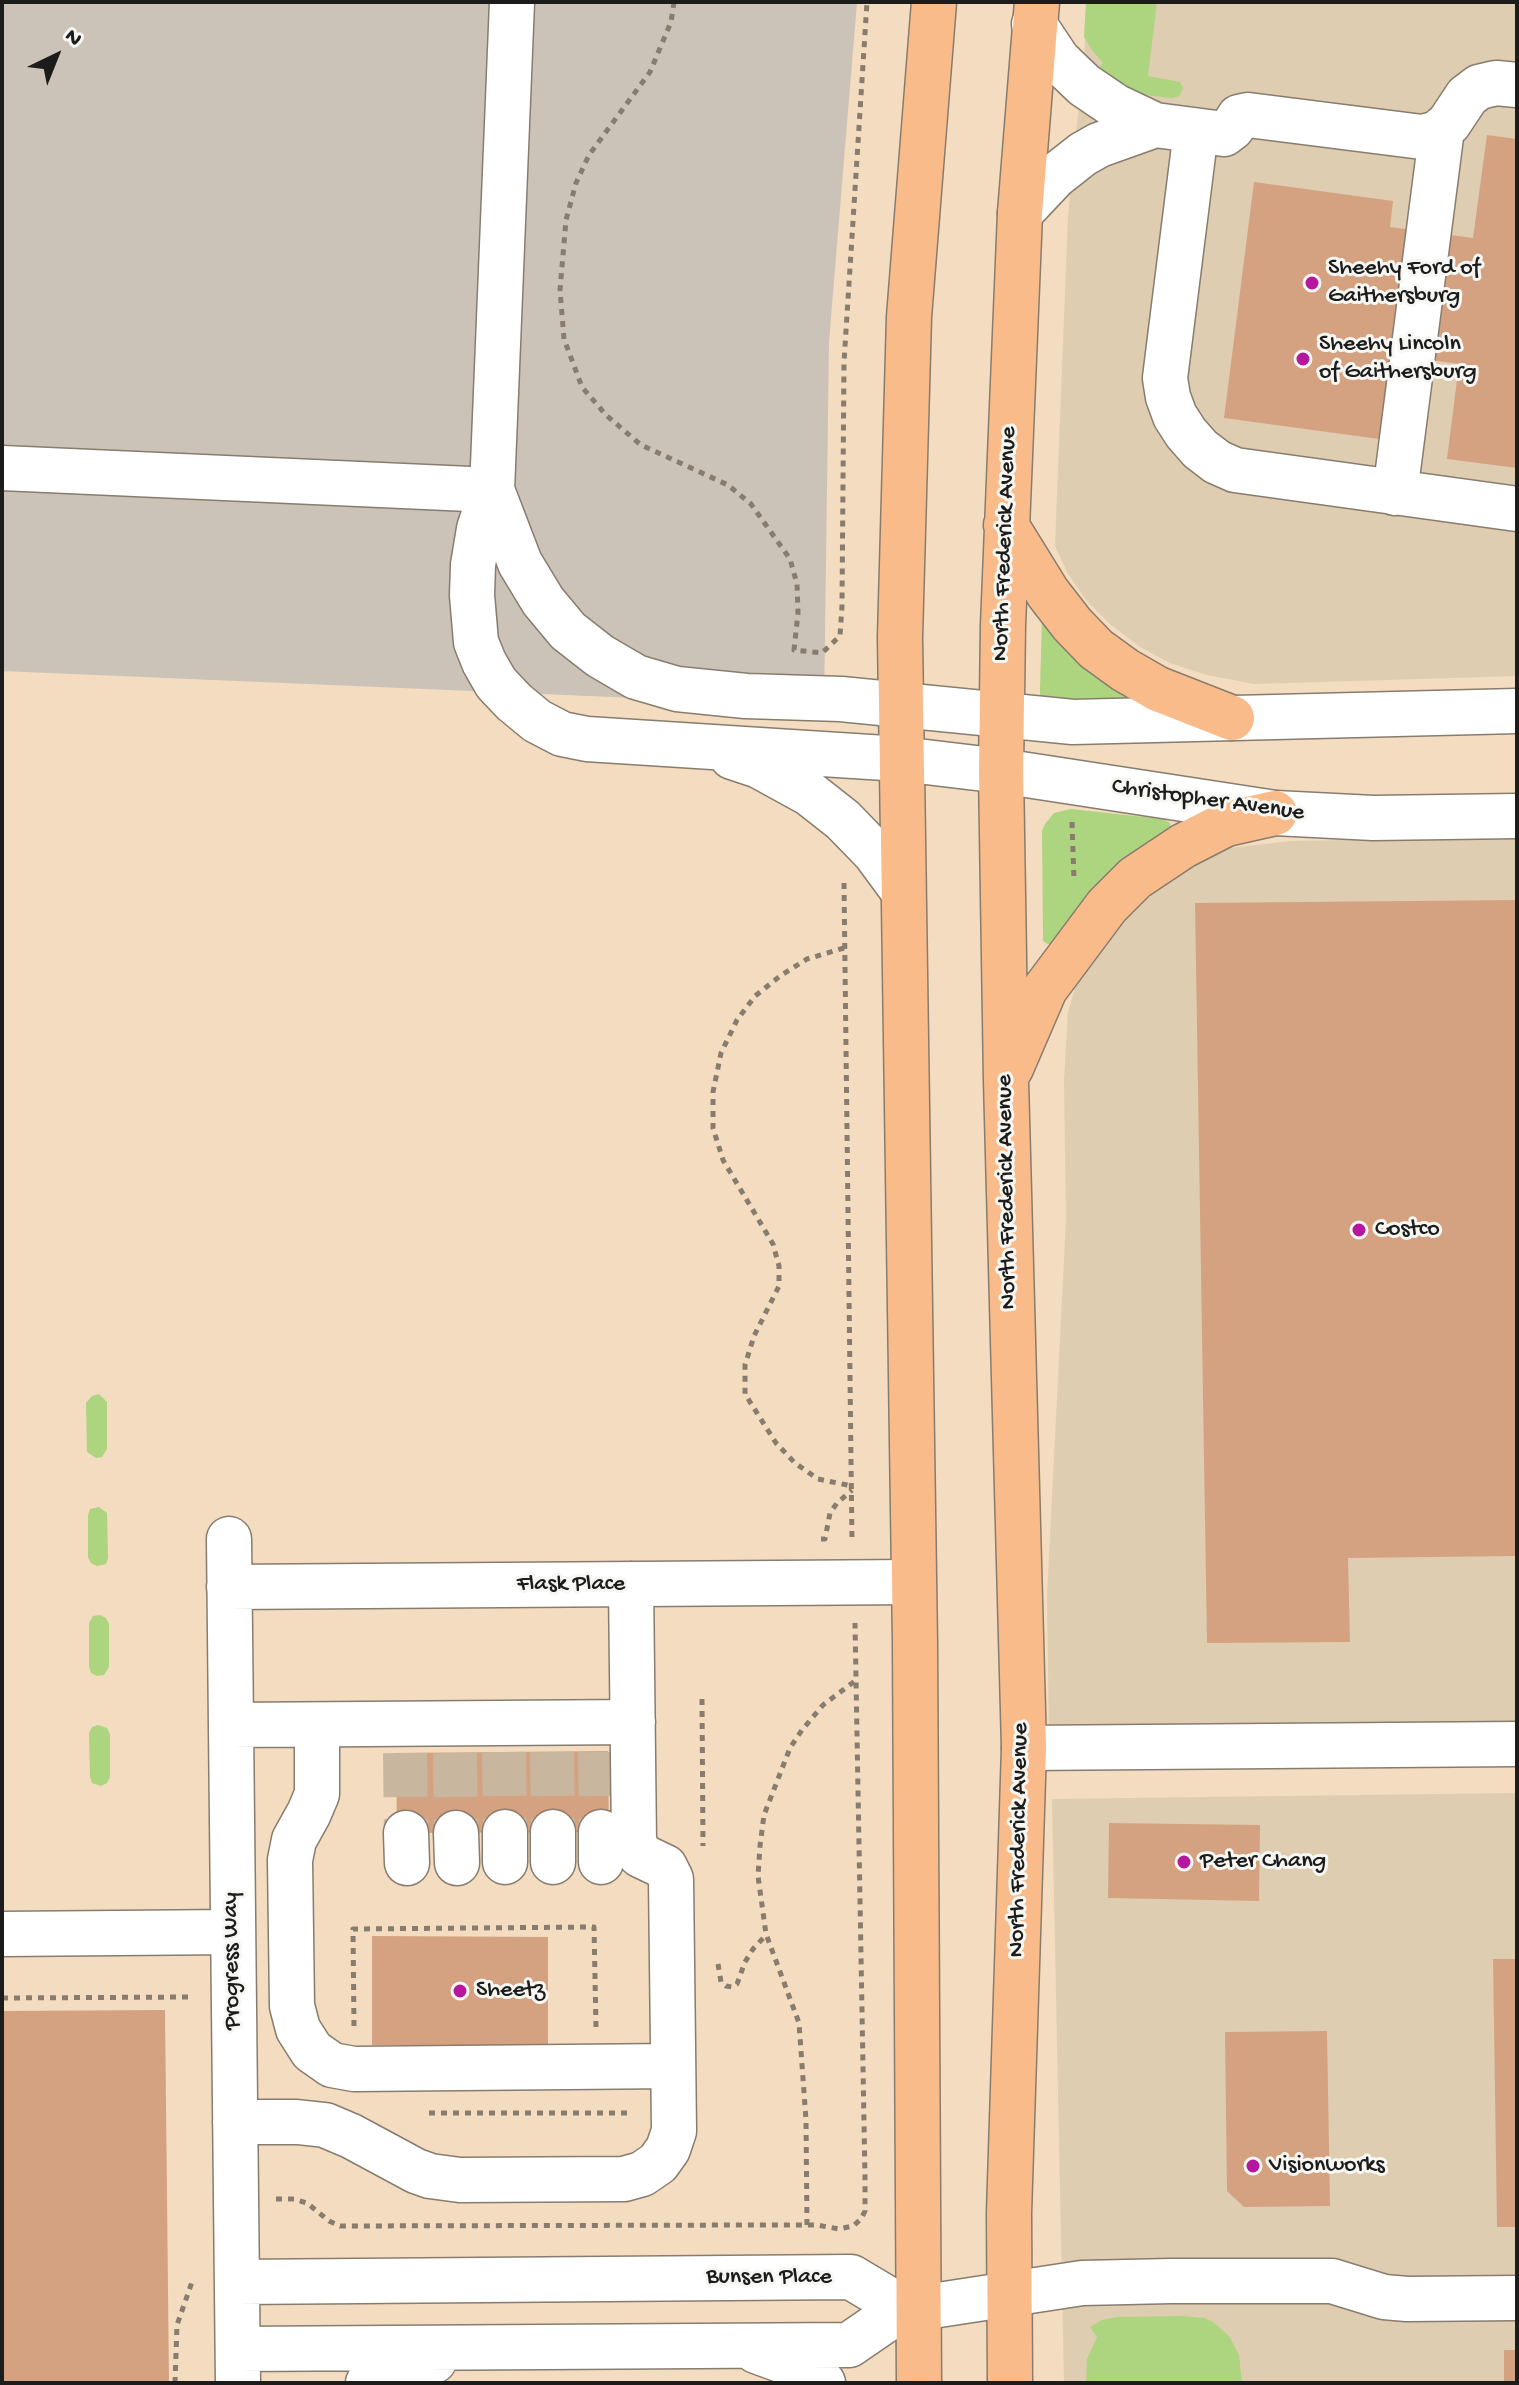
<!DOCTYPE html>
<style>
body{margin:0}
#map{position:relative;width:1519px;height:2385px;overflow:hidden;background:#f3dcbf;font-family:"Gochi Hand",sans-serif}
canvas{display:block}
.frame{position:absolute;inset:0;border:4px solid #1c1c1c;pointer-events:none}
.north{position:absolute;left:16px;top:16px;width:80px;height:80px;-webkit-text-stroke:6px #f6f6f2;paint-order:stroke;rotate:43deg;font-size:22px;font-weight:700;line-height:32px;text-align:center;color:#1c1c1c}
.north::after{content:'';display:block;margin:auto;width:28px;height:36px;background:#1c1c1c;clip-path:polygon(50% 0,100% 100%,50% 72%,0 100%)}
</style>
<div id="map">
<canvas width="1519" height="2385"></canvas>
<div class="frame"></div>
<div class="north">N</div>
</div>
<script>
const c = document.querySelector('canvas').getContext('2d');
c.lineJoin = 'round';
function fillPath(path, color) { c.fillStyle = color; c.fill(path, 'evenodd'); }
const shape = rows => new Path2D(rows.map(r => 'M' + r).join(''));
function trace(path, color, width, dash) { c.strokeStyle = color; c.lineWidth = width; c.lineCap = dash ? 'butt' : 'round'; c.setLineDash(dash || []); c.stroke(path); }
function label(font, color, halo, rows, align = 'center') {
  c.font = font + ' "Gochi Hand",sans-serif'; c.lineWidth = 6; c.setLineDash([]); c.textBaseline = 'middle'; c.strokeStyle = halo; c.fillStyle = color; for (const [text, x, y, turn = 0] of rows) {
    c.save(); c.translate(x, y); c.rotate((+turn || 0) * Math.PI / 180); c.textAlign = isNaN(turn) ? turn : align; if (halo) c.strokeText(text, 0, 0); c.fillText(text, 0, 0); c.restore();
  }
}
fillPath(shape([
 [1089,2,1517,2,1517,676,1254,684,1207,675,1170,663,1140,647,1110,624,1086,600,1068,574,1055,546,1068,216],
 [1517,837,1517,1734,1049,1737,1047,1596,1066,1220,1064,1080,1068,1012,1078,979,1108,927,1185,865,1230,848,1291,841],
 [1517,1793,1517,2383,1064,2383,1052,1799]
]), '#dfcdb1');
fillPath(shape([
 [2,2,857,2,829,342,824,706,2,671]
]), '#cbc3b8');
fillPath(shape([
 [1086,2,1157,2,1148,76,1180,82,1183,88,1179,96,1173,98,1152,96,1130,91,1097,70,1103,63,1092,50,1084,37],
 [1042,620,1134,698,1044,699,1040,695,1040,689],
 [1071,809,1163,819,1170,823,1171,830,1053,944,1048,944,1043,941,1043,935,1042,831,1045,824,1054,813],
 [99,1394,107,1402,107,1449,102,1457,96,1458,87,1452,86,1403,92,1396],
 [99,1507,107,1513,108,1558,106,1564,97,1566,91,1563,88,1557,88,1515,90,1509],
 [100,1615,106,1618,109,1624,109,1667,104,1675,97,1676,91,1673,89,1666,89,1623,93,1616],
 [98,1725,107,1728,110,1734,110,1777,107,1783,101,1786,92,1783,90,1776,89,1733,92,1727],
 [1183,2316,1204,2318,1213,2322,1229,2336,1239,2355,1242,2383,1086,2383,1087,2359,1097,2337,1090,2327,1102,2320,1117,2317]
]), '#add47f');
fillPath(shape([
 [1487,135,1517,139,1517,468,1447,459,1459,364,1390,354,1379,439,1224,418,1254,182,1393,201,1390,227,1473,238],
 [1517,900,1517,1556,1348,1558,1350,1642,1207,1643,1195,903],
 [608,1751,609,1832,397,1833,396,1753],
 [1109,1823,1260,1825,1259,1901,1108,1898],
 [372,1936,548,1937,548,2045,372,2045],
 [1493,1959,1517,1959,1517,2227,1497,2227],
 [165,2010,169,2383,2,2383,2,2011],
 [1327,2031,1330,2206,1244,2207,1227,2191,1225,2032],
 [1504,2350,1517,2350,1517,2383,1504,2383]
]), '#d4a281');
trace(shape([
 [504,1752,505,1832],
 [552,1752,553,1832],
 [600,1752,601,1832],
 [405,1753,406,1833],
 [455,1753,456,1833]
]), '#c8b69e', 44, [44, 22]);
const minor = shape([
 [512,2,492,490,479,529,473,565,472,595,476,642,484,662,496,683,514,702,537,721,562,734,587,739,901,759,1001,771,1275,813,1373,818,1517,816],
 [1155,125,1224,134,1232,128,1239,117,1248,115,1422,137,1438,133,1449,123,1467,96,1479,87,1496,83,1517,85],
 [1196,131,1165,378,1168,397,1175,416,1186,433,1200,449,1217,462,1235,470,1517,509],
 [1020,213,1055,176,1083,154,1099,145,1155,125,1115,106,1084,85,1058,60,1034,24],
 [2,468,492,490],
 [492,490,520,563,543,601,568,631,600,656,636,677,677,689,746,696,841,699,1073,722,1517,711],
 [1395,493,1442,129],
 [732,757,759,766,810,794,843,820,875,853,903,891],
 [229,1539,238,2383],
 [229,1587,913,1582],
 [231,1725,633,1722],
 [317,1725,317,1794,309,1813,294,1840,290,1860,292,2006,298,2029,312,2051,332,2065,354,2069,673,2066],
 [1024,1748,1517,1744],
 [505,1832,505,1862],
 [553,1832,553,1862],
 [601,1832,601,1862],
 [406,1833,407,1863],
 [456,1833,457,1863],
 [2,1934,233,1932],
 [235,2122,297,2122,325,2125,351,2136,416,2171,430,2176,460,2180,624,2179,642,2174,658,2163,668,2149,674,2131,671,1879,665,1867,640,1855,634,1842,631,1584],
 [237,2282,851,2277,903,2308],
 [903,2308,919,2308,1082,2283,1171,2281,1332,2281,1384,2297,1407,2299,1517,2298],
 [238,2349,849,2345,903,2308],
 [756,2351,789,2363,823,2383],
 [368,2383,382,2376,434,2361]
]);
const major = shape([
 [1006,525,1048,593,1072,624,1096,649,1125,670,1158,689,1232,718],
 [1011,1068,1045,989,1107,906,1135,878,1183,846,1226,824,1275,813],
 [919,2383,915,1643,900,637,909,317,934,2],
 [1010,2383,1009,2213,1024,1748,1006,1081,1001,771,1003,625,1020,213,1037,2]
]);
trace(minor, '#887c6e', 47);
trace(major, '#887c6e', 47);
trace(shape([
 [674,2,671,22,650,72,589,155,576,183,566,220,560,290,564,339,582,387,606,415,641,445,728,485,751,504,790,559,797,584,798,613,794,650,822,653,840,636,842,606,844,362,867,2],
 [1072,822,1074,880],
 [844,883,852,1541],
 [844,948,807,959,780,976,755,996,737,1020,721,1053,713,1092,713,1128,723,1160,773,1244,779,1266,779,1286,754,1336,745,1365,745,1394,776,1443,795,1463,818,1479,852,1486],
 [821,1539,825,1539,830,1513,837,1503,852,1490],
 [702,1699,703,1846],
 [718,1964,721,1982,726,1986,732,1987,737,1984,745,1962,753,1949,766,1935],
 [2,1998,192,1997],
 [354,2026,353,1929,594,1927,596,2027],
 [429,2113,631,2113],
 [276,2199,294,2199,307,2203,329,2221,340,2226,763,2225,817,2225,839,2229,853,2226,861,2219,865,2211,865,2178,855,1623],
 [807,2225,806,2120,799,2023,766,1934,758,1876,760,1846,764,1815,790,1748,802,1730,823,1705,855,1681],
 [175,2383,177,2325,193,2279]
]), '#887c6e', 5, [6, 6]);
trace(minor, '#fff', 44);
trace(major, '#fabb8b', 44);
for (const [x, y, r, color] of [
 [1312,283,8,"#b5179e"],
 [1303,359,8,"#b5179e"],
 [1359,1230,8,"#b5179e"],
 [1184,1862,8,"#b5179e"],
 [460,1991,8,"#b5179e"],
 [1253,2166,8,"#b5179e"]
]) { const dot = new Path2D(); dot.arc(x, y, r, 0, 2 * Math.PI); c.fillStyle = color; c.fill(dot); trace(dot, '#f6f6f2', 3); }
label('24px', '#1c1c1c', '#f6f6f2', [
 ["Sheehy Ford of",1328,269],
 ["Gaithersburg",1328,297],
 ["Sheehy Lincoln",1319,345],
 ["of Gaithersburg",1319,373],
 ["Costco",1375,1230],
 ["Peter Chang",1200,1862],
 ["Sheetz",476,1991],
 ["Visionworks",1269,2166]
], 'left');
label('24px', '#1c1c1c', '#f6f6f2', [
 ["North Frederick Avenue",1006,544,-88],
 ["Christopher Avenue",1208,801,8],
 ["North Frederick Avenue",1008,1192,-91],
 ["Flask Place",571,1585],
 ["North Frederick Avenue",1020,1840,-89],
 ["Progress Way",233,1961,-91],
 ["Bunsen Place",769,2278]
]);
</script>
